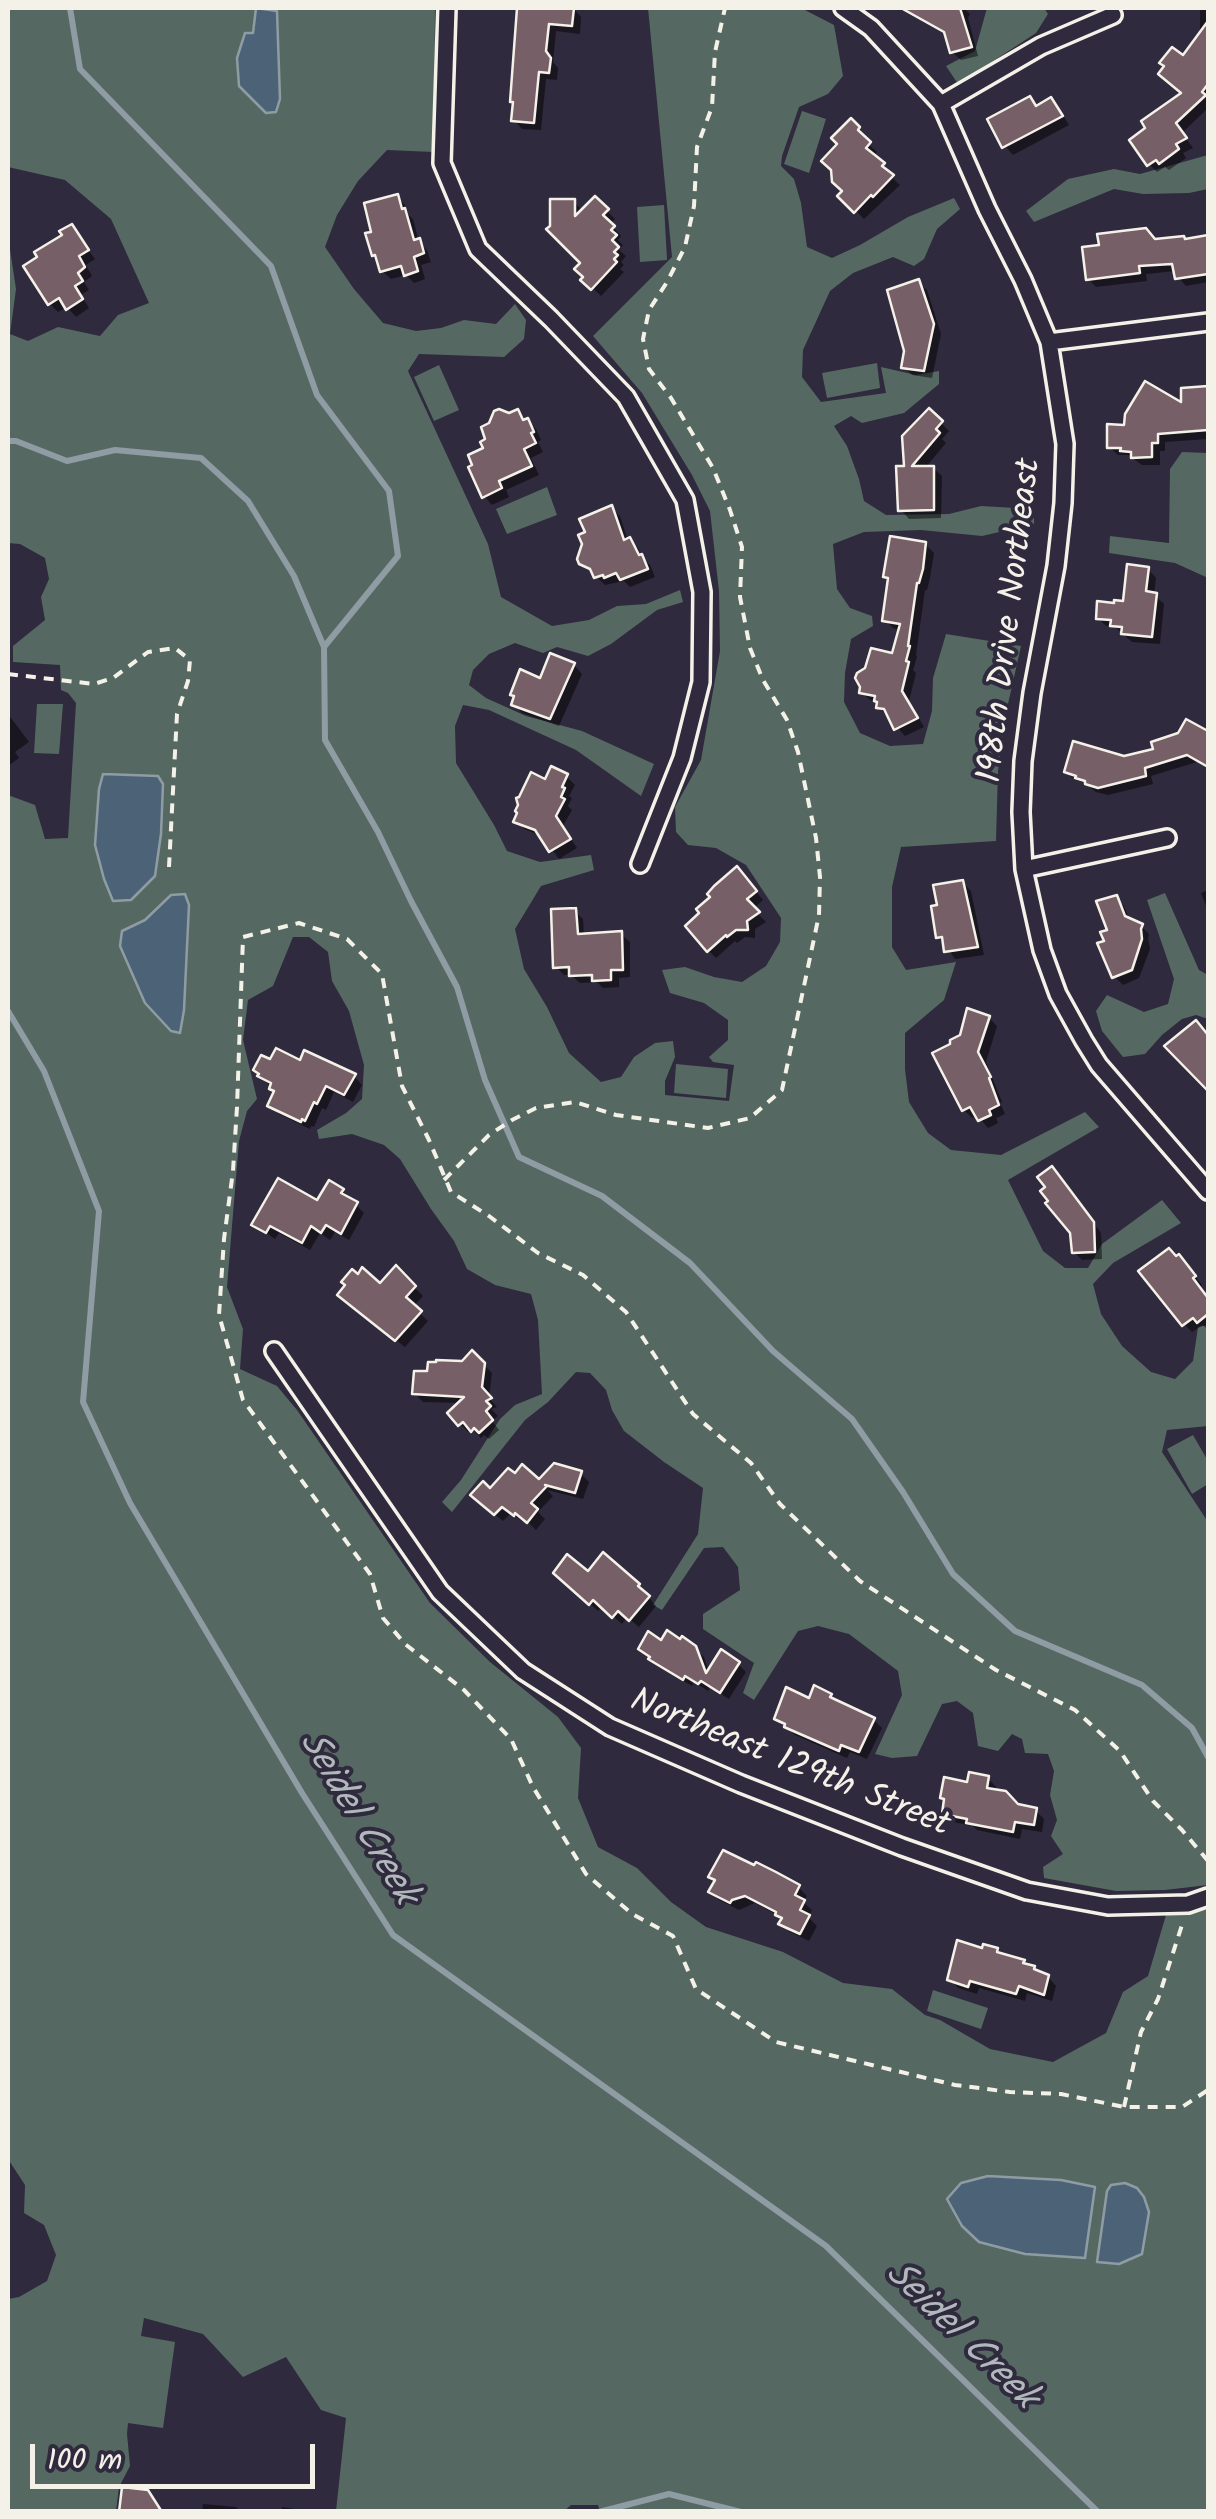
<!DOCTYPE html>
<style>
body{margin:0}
#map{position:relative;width:1216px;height:2519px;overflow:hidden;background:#2f2a3d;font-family:Kalam,sans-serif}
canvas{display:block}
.frame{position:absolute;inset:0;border:10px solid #f4f1e8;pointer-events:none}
.scale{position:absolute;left:30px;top:2444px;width:285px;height:45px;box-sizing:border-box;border:5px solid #f4f1e8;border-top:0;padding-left:12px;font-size:30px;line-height:35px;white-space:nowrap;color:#f4f1e8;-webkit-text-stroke:8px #2f2a3d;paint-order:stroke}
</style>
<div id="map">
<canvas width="1216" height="2519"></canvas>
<div class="frame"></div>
<div class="scale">100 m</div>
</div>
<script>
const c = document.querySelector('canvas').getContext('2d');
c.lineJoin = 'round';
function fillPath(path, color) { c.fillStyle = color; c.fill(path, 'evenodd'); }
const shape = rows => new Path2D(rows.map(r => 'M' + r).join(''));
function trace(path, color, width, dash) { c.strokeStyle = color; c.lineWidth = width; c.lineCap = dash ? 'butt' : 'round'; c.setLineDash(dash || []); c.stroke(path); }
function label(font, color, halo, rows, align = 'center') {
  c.font = font + ' Kalam,sans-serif'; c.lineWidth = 8; c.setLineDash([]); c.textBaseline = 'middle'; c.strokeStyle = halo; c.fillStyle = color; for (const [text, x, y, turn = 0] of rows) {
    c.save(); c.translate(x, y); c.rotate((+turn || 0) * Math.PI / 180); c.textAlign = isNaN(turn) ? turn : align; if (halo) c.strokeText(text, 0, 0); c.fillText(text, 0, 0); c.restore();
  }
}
fillPath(shape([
 [8,8,435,8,434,152,387,150,358,181,337,215,325,247,354,289,383,323,416,331,441,328,464,320,496,324,515,304,526,320,524,339,504,357,419,354,408,371,488,544,501,597,552,626,589,620,617,606,646,604,680,590,683,602,657,610,611,644,588,656,557,647,543,653,515,643,489,654,473,670,469,685,486,698,526,716,582,731,654,764,641,796,576,750,489,710,463,705,455,726,456,763,494,825,507,851,540,862,591,855,594,870,541,886,515,929,524,969,547,1007,569,1053,601,1082,621,1077,634,1057,655,1043,673,1041,675,1057,665,1081,665,1095,729,1101,734,1065,713,1062,709,1057,728,1040,728,1020,704,1003,670,993,662,970,685,967,714,977,742,982,766,966,780,942,781,918,746,865,716,848,688,845,676,832,675,807,701,760,720,651,719,591,710,511,692,475,642,393,593,336,672,257,648,8,801,8,834,25,843,76,828,94,799,107,782,156,781,166,794,179,801,203,807,247,832,258,860,245,908,217,954,198,960,209,937,229,924,259,914,266,893,257,853,273,830,291,803,350,802,377,821,402,886,393,881,367,916,375,939,371,939,384,904,413,862,423,851,416,834,426,847,446,859,479,864,501,886,515,949,514,981,506,1034,509,1034,524,982,536,921,530,864,532,833,544,837,589,850,608,872,616,873,626,851,639,845,673,844,702,860,733,890,746,923,744,932,711,933,678,946,634,1021,646,1008,704,998,771,996,841,901,847,892,887,892,947,906,970,956,962,944,1000,905,1033,905,1069,909,1102,928,1133,951,1150,1001,1155,1085,1112,1099,1127,1008,1180,1043,1251,1065,1268,1088,1268,1102,1244,1162,1200,1181,1223,1113,1263,1093,1284,1101,1314,1122,1346,1151,1372,1175,1379,1193,1361,1198,1327,1208,1325,1208,1426,1167,1430,1162,1452,1208,1522,1208,1885,1165,1890,1116,1891,1044,1878,1043,1867,1063,1854,1051,1836,1057,1820,1050,1795,1054,1771,1048,1754,1025,1753,1022,1739,1012,1734,998,1751,978,1746,973,1713,957,1701,942,1704,917,1756,892,1758,875,1754,902,1695,898,1671,849,1634,818,1626,798,1631,754,1700,743,1693,754,1663,703,1629,703,1614,740,1590,738,1567,723,1547,704,1548,662,1610,653,1605,698,1534,703,1488,664,1462,624,1431,612,1410,606,1390,590,1373,576,1372,548,1402,525,1420,452,1512,442,1502,461,1480,500,1419,515,1405,542,1394,538,1320,531,1294,495,1285,467,1269,454,1241,431,1209,400,1159,384,1145,352,1134,319,1139,317,1130,346,1113,362,1099,364,1065,349,1011,332,981,328,952,309,937,293,937,273,986,248,1000,243,1040,257,1099,247,1111,239,1141,227,1287,243,1329,240,1369,277,1386,297,1410,430,1603,490,1662,558,1717,581,1748,578,1798,598,1847,637,1868,671,1902,706,1927,783,1952,843,1983,892,1989,925,2015,940,2020,990,2049,1053,2062,1106,2033,1123,1992,1148,1976,1166,1915,1208,1909,1208,2511,600,2512,598,2505,571,2505,563,2512,336,2511,346,2418,321,2410,286,2357,243,2377,203,2334,144,2318,141,2336,175,2342,163,2428,128,2423,127,2434,130,2466,119,2487,116,2511,8,2511,8,2299,19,2297,47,2281,56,2255,44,2225,24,2213,25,2185,8,2159,8,795,35,805,45,839,68,838,76,703,68,693,61,690,60,665,13,662,13,646,45,620,41,597,49,579,45,558,20,544,8,543,8,236,16,289,10,334,28,341,58,327,100,336,118,315,149,303,111,219,65,180,8,167],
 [987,8,1044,8,1048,14,1036,33,958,84,946,66,975,51],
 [802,111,826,119,809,173,784,164],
 [1208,155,1208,189,1189,193,1143,194,1114,189,1034,222,1026,211,1068,179,1114,169,1140,174],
 [664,205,667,260,640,262,637,207],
 [877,363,880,388,827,398,822,373],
 [439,365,459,410,434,421,414,377],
 [1182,452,1208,453,1208,578,1175,563,1109,553,1110,536,1169,543,1170,469],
 [547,487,557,515,507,534,496,509],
 [37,704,63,704,59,754,34,753],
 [1165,893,1199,970,1208,975,1208,1019,1196,1015,1182,1019,1162,1035,1145,1054,1123,1057,1102,1031,1096,1011,1107,995,1144,1012,1168,1004,1174,979,1147,900],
 [676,1064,728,1069,726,1098,674,1093],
 [1193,1435,1208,1461,1208,1484,1192,1494,1167,1449],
 [933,1990,988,2008,981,2029,927,2011]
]), '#556962');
const water = shape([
 [256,8,277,11,280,99,276,112,266,113,239,86,237,58,245,33,253,33,256,8],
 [103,774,158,776,163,784,161,834,155,876,131,900,113,901,104,879,95,845,99,789,103,774],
 [185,894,189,905,184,1010,180,1033,171,1031,145,1003,120,946,122,931,145,920,171,895,185,894],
 [988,2176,1061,2180,1095,2187,1085,2258,1025,2254,979,2242,962,2226,947,2199,961,2183,988,2176],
 [1125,2183,1137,2188,1144,2197,1149,2212,1142,2254,1119,2264,1097,2262,1107,2191,1111,2185,1125,2183]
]);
fillPath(water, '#4c6377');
trace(water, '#8f9ca4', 2.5);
fillPath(shape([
 [525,8,573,8,581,17,580,34,556,31,553,62,558,68,557,80,546,79,541,130,522,129,514,120],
 [916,8,963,8,970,14,968,18,978,56,961,60,952,52,948,35,930,25],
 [1200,8,1208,8,1208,40,1200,32],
 [1195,44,1208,55,1208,108,1182,133,1193,148,1183,153,1186,158,1169,170,1165,167,1157,172,1149,164,1184,94,1184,59],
 [1030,99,1038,107,1051,100,1059,109,1069,125,1013,155,1005,146],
 [851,121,867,137,864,140,877,152,873,157,891,173,889,175,900,185,864,219,841,196,845,192,840,144],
 [397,197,405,205,408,214,413,219,419,242,427,250,431,262,421,265,425,279,414,283,406,275,391,279,382,271,379,260,374,255,374,233],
 [595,199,615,219,610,224,621,236,618,240,623,245,619,250,626,256,621,262,624,265,620,269,624,272,601,296,584,280,584,263,550,229,574,202,583,211],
 [71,227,95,259,86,265,92,276,84,282,89,290,81,295,89,308,76,317,67,307,58,312,50,304,65,236],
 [1208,238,1208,282,1186,286,1178,277,1176,271,1146,274,1147,281,1096,287,1088,279,1155,242,1186,241],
 [918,282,927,290,941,334,932,378,912,375,904,367],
 [1208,389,1208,439,1165,442,1165,451,1160,451,1160,465,1142,465,1128,455,1118,455,1109,447,1127,427,1184,406,1183,391],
 [929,411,949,431,942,439,946,443,925,468,933,468,942,476,941,518,909,519,901,510,906,468],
 [517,412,536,429,541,440,538,442,543,452,531,458,539,475,506,490,509,497,492,505,484,496,486,450,509,415],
 [611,508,620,516,628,541,638,548,642,557,650,565,655,577,630,587,624,581,605,585,582,563],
 [925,544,934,553,930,578,927,590,925,590,916,655,917,657,913,670,916,673,909,701,924,727,905,736,879,707,880,702,870,700,861,692,893,656,901,630,893,628,885,620,890,581,886,576],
 [1148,569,1156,578,1154,595,1164,604,1160,644,1132,642,1115,627,1106,626,1098,618,1125,604],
 [574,665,582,674,559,726,522,713,514,705,542,681],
 [8,714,29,742,15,752,19,758,8,766],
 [1187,722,1208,734,1208,768,1197,762,1151,776,1153,784,1108,795,1096,792,1083,782,1075,780,1066,772,1156,751,1180,735],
 [567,777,575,785,569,796,572,798,568,806,572,810,563,826,577,848,559,859,542,836,524,829,516,821],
 [745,878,763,900,753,909,766,922,755,929,755,938,745,937,737,943,735,941,716,958,708,950],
 [963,883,971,891,984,955,955,959,939,937],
 [1208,890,1208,911,1201,893],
 [1116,898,1124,906,1130,921,1141,926,1149,934,1148,938,1150,949,1139,978,1123,985,1114,976,1107,942],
 [575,911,583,919,584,936,621,934,630,942,630,977,619,978,619,987,603,988,597,982,580,983,571,975,564,975,556,967],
 [989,1018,997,1026,986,1062,1002,1102,1000,1103,1005,1114,996,1118,998,1123,988,1128,977,1115,972,1118,964,1110,962,1037],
 [271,1062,301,1063,354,1076,362,1085,353,1102,334,1092,326,1110,322,1108,314,1127,311,1126,310,1129,279,1114,270,1105,276,1092,260,1076],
 [1060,1178,1101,1233,1102,1259,1082,1260,1074,1252,1072,1232],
 [342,1191,364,1213,349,1240,335,1232,330,1240,320,1233,310,1250,279,1233,275,1239,254,1224,318,1203],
 [1187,1266,1202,1285,1200,1287,1208,1299,1207,1329,1203,1325,1192,1332,1184,1324],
 [396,1269,423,1296,413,1307,428,1321,405,1347,348,1303,380,1286],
 [472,1353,492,1373,489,1398,497,1407,491,1409,498,1416,492,1421,499,1430,489,1439,484,1435,481,1438,472,1429,468,1432,460,1424,461,1403,423,1402,414,1393,463,1364],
 [580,1473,589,1482,583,1499,547,1490,553,1496,538,1512,545,1519,536,1530,525,1519,523,1522,511,1513,503,1521,481,1503,490,1491,516,1477,539,1482],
 [589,1574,638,1585,656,1606,639,1627,627,1617,622,1624,602,1606,598,1611,564,1581],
 [662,1643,695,1648,704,1657,709,1672,738,1664,746,1672,729,1699,710,1687,708,1691,694,1682,692,1686,659,1667,651,1659],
 [830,1696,838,1704,874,1720,882,1728,867,1759,850,1752,847,1758,795,1735,777,1719,810,1702],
 [988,1778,996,1787,995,1792,1017,1807,1036,1811,1044,1819,1042,1832,1022,1829,1020,1839,977,1830,973,1826,953,1822,945,1814],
 [798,1887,807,1896,803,1902,812,1910,808,1917,817,1926,809,1941,790,1932,782,1924,783,1920,779,1916,755,1903,739,1910,719,1900,711,1892],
 [984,1951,997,1951,1001,1955,1023,1962,1039,1974,1048,1977,1056,1986,1052,2001,1027,1993,1025,2001,979,1988,977,1994,958,1988,950,1979],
 [203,2504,236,2507,241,2512,202,2512],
 [282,2507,314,2512,281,2512]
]), '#0007');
trace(shape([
 [70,8,80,69,271,266,317,395,389,491,398,556,324,647,325,740,378,832,411,901,457,987,485,1080,519,1157,602,1196,690,1263,773,1351,852,1419,903,1492,953,1574,1015,1631,1142,1685,1192,1728,1208,1757],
 [8,441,16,441,67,461,115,450,201,458,248,501,294,576,324,647],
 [8,1011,44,1071,99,1211,83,1402,130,1503,302,1793,393,1935,826,2246,1098,2512],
 [599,2512,669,2494,741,2512]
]), '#8f9ca4', 6);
const building = shape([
 [517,8,574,8,572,26,549,24,546,51,551,58,549,73,539,72,534,123,511,121,513,102,510,102,517,8],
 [901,8,960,8,972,47,950,53,944,32,901,8],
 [1208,21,1208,84,1202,92,1206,95,1176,123,1187,138,1176,144,1179,149,1159,164,1156,160,1147,166,1129,140,1145,128,1141,121,1181,93,1158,74,1164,66,1159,63,1172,47,1183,55,1208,21],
 [1030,96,1036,106,1051,97,1063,116,1002,148,987,119,1030,96],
 [851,118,860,127,858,130,871,142,866,148,885,163,882,166,894,175,873,197,871,195,854,213,837,196,842,191,832,182,831,170,821,161,837,144,831,138,851,118],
 [398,194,402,209,405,208,414,240,420,238,424,253,414,257,418,271,404,276,401,266,380,272,375,255,372,256,365,233,371,232,364,203,398,194],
 [595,196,609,209,603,215,615,226,611,230,617,235,612,240,619,247,614,252,618,255,614,259,617,262,591,290,580,280,583,277,574,269,580,263,546,229,550,226,550,199,575,199,575,216,595,196],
 [72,224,89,250,79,256,85,267,78,273,83,281,75,286,83,299,66,310,59,298,48,305,23,266,37,257,34,252,62,235,59,231,72,224],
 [1146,228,1155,239,1184,236,1185,239,1208,235,1208,274,1175,279,1172,264,1139,266,1140,273,1086,280,1082,247,1099,245,1097,234,1146,228],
 [919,279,934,324,924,371,901,368,904,351,887,290,919,279],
 [1145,381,1181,402,1181,388,1208,386,1208,430,1158,434,1158,443,1152,443,1152,457,1131,458,1131,452,1120,451,1121,448,1107,448,1107,424,1124,425,1125,414,1145,381],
 [929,408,943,421,936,429,940,433,912,466,934,466,934,510,898,511,896,466,904,466,902,436,929,408],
 [499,409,509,413,518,409,523,420,528,418,534,432,531,433,536,443,524,449,532,466,499,481,502,488,482,498,468,467,472,465,468,455,483,448,480,442,485,439,481,427,489,423,494,411,499,409],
 [612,505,624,540,630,537,639,555,642,554,648,569,620,580,616,573,604,578,603,575,594,578,590,569,579,564,577,559,582,544,578,535,585,532,579,519,612,505],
 [890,536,926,542,923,569,919,583,917,583,908,646,910,646,906,661,909,662,902,691,918,718,894,730,884,709,876,708,877,702,874,701,875,696,859,693,860,687,855,678,857,673,865,668,871,648,892,653,900,624,882,621,888,578,883,577,890,536],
 [1127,564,1149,567,1146,591,1157,593,1152,637,1121,634,1122,627,1110,626,1111,620,1096,619,1097,601,1114,603,1114,600,1123,601,1127,564],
 [550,653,575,663,550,719,511,705,514,696,510,695,520,669,540,678,550,653],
 [1186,719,1208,731,1208,767,1187,755,1145,768,1146,776,1098,788,1085,784,1085,781,1075,778,1076,776,1064,772,1073,741,1124,756,1153,749,1151,742,1178,733,1186,719],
 [551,766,568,774,562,787,565,788,561,797,565,799,556,816,571,839,549,852,535,830,513,822,517,813,515,811,518,805,516,798,519,797,531,772,545,779,551,766],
 [737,866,757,891,747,899,760,912,747,921,748,930,736,930,727,937,726,935,707,952,685,926,699,913,696,909,710,897,707,894,714,886,737,866],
 [963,880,978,947,944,952,942,937,936,938,931,906,937,905,933,885,963,880],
 [1117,895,1125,916,1143,924,1141,929,1142,939,1132,970,1112,978,1097,943,1104,941,1100,932,1107,930,1096,901,1117,895],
 [576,908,578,934,622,931,623,970,611,970,611,980,592,981,592,975,569,976,569,967,553,968,551,909,576,908],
 [967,1008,990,1016,978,1052,991,1077,989,1078,999,1105,989,1110,991,1115,978,1121,970,1107,962,1111,932,1053,950,1044,950,1040,960,1035,967,1008],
 [1196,1020,1208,1035,1208,1091,1164,1046,1196,1020],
 [276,1048,300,1060,304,1050,356,1074,344,1095,326,1086,317,1104,314,1102,305,1121,302,1119,301,1122,267,1106,274,1091,269,1089,271,1083,257,1076,259,1074,253,1070,261,1055,270,1059,276,1048],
 [1052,1166,1094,1222,1095,1252,1072,1253,1070,1233,1045,1203,1048,1201,1040,1191,1045,1187,1037,1177,1052,1166],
 [278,1178,317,1200,329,1180,344,1189,341,1193,358,1202,341,1234,326,1225,321,1233,311,1226,302,1243,270,1226,266,1233,251,1225,278,1178],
 [1169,1248,1176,1256,1179,1254,1196,1276,1193,1278,1208,1298,1208,1314,1197,1323,1193,1318,1182,1326,1138,1271,1169,1248],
 [396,1265,416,1286,406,1297,422,1311,395,1341,337,1295,345,1285,341,1282,352,1269,358,1274,362,1267,380,1283,396,1265],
 [472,1350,485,1363,482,1387,492,1398,486,1401,491,1406,486,1411,493,1420,479,1433,474,1428,471,1432,463,1422,458,1426,447,1413,464,1397,412,1394,414,1371,427,1371,428,1362,436,1362,436,1360,462,1361,472,1350],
 [554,1463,582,1471,575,1493,545,1485,547,1486,531,1503,538,1509,527,1523,515,1513,514,1516,502,1507,494,1515,470,1495,483,1481,490,1488,508,1468,515,1473,522,1464,539,1479,554,1463],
 [603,1552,640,1584,638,1586,650,1596,629,1621,618,1611,612,1618,593,1600,589,1605,553,1573,567,1554,588,1571,603,1552],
 [667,1630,680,1639,682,1636,696,1646,706,1673,721,1649,740,1662,720,1693,701,1681,698,1684,685,1676,683,1680,648,1659,650,1657,638,1649,648,1631,661,1640,667,1630],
 [814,1685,832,1694,830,1697,875,1718,859,1752,841,1745,839,1751,784,1727,785,1724,774,1719,786,1687,809,1698,814,1685],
 [969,1772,989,1776,987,1788,1006,1791,1018,1804,1037,1808,1034,1825,1015,1822,1013,1832,966,1823,967,1819,942,1814,944,1799,940,1798,944,1777,967,1782,969,1772],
 [723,1850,754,1865,756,1862,776,1872,800,1885,795,1895,805,1900,800,1910,810,1915,800,1934,778,1924,782,1918,775,1915,776,1912,745,1896,732,1900,730,1903,708,1892,715,1880,708,1877,723,1850],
 [957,1940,982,1948,983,1944,998,1948,997,1952,1025,1960,1023,1963,1035,1966,1034,1969,1049,1975,1044,1995,1019,1986,1016,1994,970,1981,968,1987,947,1980,957,1940],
 [122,2487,148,2490,162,2512,119,2512,122,2487]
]);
fillPath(building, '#765f67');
trace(building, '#f4f1e8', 2.5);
const street = shape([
 [447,8,442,163,478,249,551,319,626,397,685,500,702,592,701,682,682,758,640,864],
 [843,8,871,28,941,104,987,209,1023,280,1049,342,1065,444,1063,503,1056,566,1032,693,1023,761,1021,812,1024,869,1042,950,1058,994,1084,1041,1099,1065,1208,1191],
 [941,104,1041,46,1113,15],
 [1049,342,1208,322],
 [1024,869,1167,838],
 [274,1351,440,1592,523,1671,610,1727,741,1784,902,1847,1027,1891,1108,1906,1188,1904,1208,1897]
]);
trace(street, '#f4f1e8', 22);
trace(shape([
 [8,674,94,684,113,678,148,652,175,648,190,660,188,681,177,714,169,867],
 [444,1180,489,1135,512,1120,536,1108,575,1102,616,1115,708,1128,750,1118,782,1090,819,915,820,877,816,838,798,752,787,720,763,680,750,648,740,597,742,547,730,510,713,468,671,398,649,369,643,339,649,310,667,282,685,247,694,206,697,147,712,107,715,52,725,8],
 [1208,1861,1182,1830,1153,1801,1120,1751,1075,1710,996,1670,860,1581,780,1504,751,1463,693,1414,626,1312,583,1275,538,1253,489,1216,451,1192,429,1140,402,1086,382,974,347,939,299,923,243,937,237,1107,233,1171,224,1239,219,1315,243,1400,370,1574,383,1618,405,1644,464,1690,511,1739,533,1787,586,1874,632,1914,673,1936,696,1989,776,2042,955,2085,1010,2092,1061,2094,1124,2107,1182,2107,1208,2090],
 [1124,2107,1141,2032,1158,1999,1183,1922]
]), '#f4f1e8', 4, [10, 8]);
trace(street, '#2f2a3d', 15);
label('35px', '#f4f1e8', '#2f2a3d', [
 ["198th Drive Northeast",1013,621,-83],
 ["Northeast 129th Street",789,1766,22]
]);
label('italic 38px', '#b1b8bb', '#2f2a3d', [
 ["Seidel Creek",355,1820,59],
 ["Seidel Creek",959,2338,44]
]);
</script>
